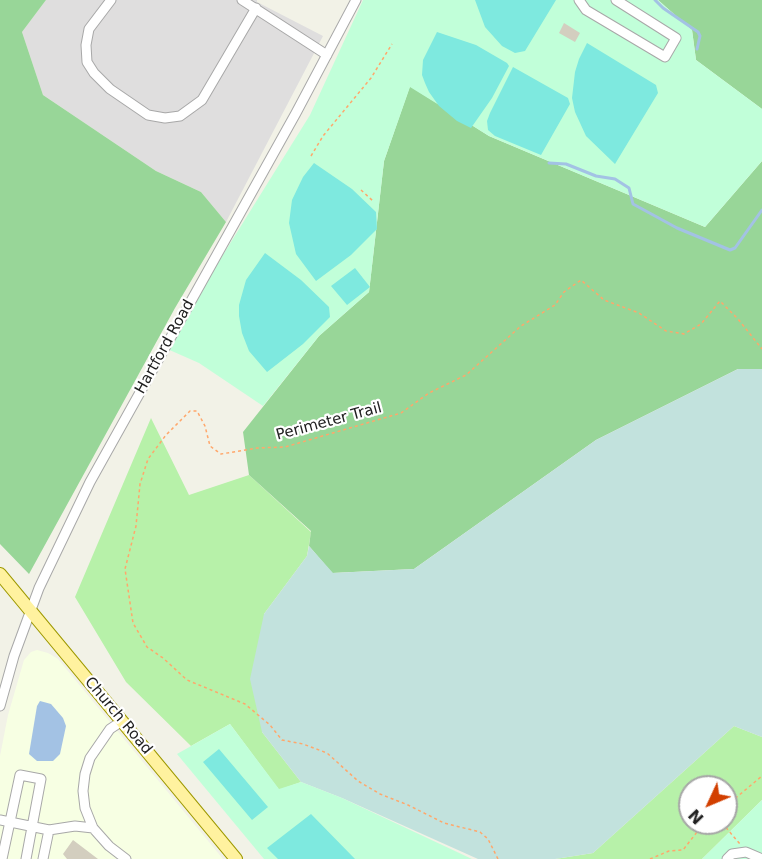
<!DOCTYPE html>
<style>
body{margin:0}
#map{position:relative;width:762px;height:859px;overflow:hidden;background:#f2f2e7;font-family:"DejaVu Sans",sans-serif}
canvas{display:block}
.north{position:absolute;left:678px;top:775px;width:60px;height:60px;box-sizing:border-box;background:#fff;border:2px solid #a6a6a6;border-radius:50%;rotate:226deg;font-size:16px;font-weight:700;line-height:24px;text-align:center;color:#212121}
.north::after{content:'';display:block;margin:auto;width:21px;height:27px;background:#d23f00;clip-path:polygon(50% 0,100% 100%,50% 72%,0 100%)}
</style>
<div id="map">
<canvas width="762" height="859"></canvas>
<div class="north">N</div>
</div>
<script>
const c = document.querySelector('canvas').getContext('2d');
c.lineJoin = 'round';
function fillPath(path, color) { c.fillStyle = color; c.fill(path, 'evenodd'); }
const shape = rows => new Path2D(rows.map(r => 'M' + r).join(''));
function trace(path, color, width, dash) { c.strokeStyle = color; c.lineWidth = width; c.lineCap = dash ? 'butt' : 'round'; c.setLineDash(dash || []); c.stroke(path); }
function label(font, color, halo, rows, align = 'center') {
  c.font = font + ' "DejaVu Sans",sans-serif'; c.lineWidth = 4.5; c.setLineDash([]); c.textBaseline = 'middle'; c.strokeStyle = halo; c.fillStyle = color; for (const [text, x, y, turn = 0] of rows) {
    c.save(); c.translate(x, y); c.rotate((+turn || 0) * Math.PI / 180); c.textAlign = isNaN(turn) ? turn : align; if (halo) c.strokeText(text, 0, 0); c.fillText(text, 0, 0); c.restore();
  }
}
fillPath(shape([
 [46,0,257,0,257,2,323,36,226,222,201,192,156,171,43,95,22,32]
]), '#dfdede');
fillPath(shape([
 [37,650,48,653,58,659,223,859,0,859,0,756,8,715,24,660,31,652]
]), '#f7ffe3');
fillPath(shape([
 [151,418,189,495,249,475,311,532,307,556,264,614,262,732,301,782,279,790,230,724,191,746,126,682,75,597],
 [734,726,762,737,762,800,702,859,555,859,593,853],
 [690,787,726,787,726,823,690,823]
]), '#b7f1a9');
fillPath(shape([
 [0,0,46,0,22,32,43,95,156,171,201,192,226,222,175,308,29,574,0,544],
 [658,0,762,0,762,109,696,60,692,30],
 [410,86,489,136,705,227,762,161,762,369,738,369,596,440,414,569,332,573,309,546,311,531,249,475,243,432,319,336,369,292,384,161]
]), '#98d698');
fillPath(shape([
 [738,369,762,369,762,737,734,726,593,853,555,859,478,859,342,798,301,782,262,732,250,679,264,614,307,556,309,546,333,573,414,569,596,440]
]), '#c2e2dd');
fillPath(shape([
 [363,0,658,0,692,30,696,60,762,109,762,161,705,227,489,136,410,87,384,161,369,292,319,336,263,406,199,363,165,348,310,115],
 [230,724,279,789,301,782,342,798,472,859,264,859,177,754],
 [762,800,762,859,702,859]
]), '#c1ffd9');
fillPath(shape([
 [475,0,556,0,525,51,515,53,502,46,485,27],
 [437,32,476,45,507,63,509,66,492,98,471,128,457,121,439,106,429,92,425,83,422,75,423,60],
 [587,43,656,85,658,93,615,164,586,136,575,112,572,98,575,72,579,59],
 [513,67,568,98,570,104,541,155,495,136,488,130,487,121,490,113],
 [314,163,352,189,376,212,377,229,351,255,316,281,296,254,289,223,292,200,303,177],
 [265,253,301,280,329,307,330,317,303,344,267,372,249,351,242,333,239,316,239,305,246,280],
 [355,268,370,287,347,305,331,286],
 [219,749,268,807,252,820,203,762],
 [311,814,355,859,278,859,267,848]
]), '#7ee9df');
fillPath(shape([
 [40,701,51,704,63,718,66,726,60,754,53,761,37,761,29,754,37,706]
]), '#a3c2e4');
trace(shape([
 [655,0,663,8,698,32,700,36,697,49],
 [549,163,566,164,596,176,615,179,629,188,633,204,677,228,730,250,735,248,762,210]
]), '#a3c2e4', 3);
fillPath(shape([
 [564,23,580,33,575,42,559,33],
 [73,840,98,859,67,859,63,854]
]), '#d3cebf');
const minor = shape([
 [111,0,89,29,86,45,87,62,94,73,110,89,148,115,165,118,180,116,202,100,256,8],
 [242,0,327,55],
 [579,0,586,10,665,57,676,38,616,0],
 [0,706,14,656,39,588,90,482,296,113,356,0],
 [122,721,110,729,90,758,85,774,83,791,85,808,93,828,109,846,126,859],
 [0,820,49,830,75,826,93,828],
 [2,859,20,775,41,779,26,859],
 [43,859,49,830],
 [727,859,732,854,746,852,762,859]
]);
const major = shape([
 [0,574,236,859]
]);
trace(minor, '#a8a8a8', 11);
trace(major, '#9e9900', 14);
trace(shape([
 [311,156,323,136,371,78,392,44],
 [361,190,373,201],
 [726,806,762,776],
 [722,823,740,844],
 [498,859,488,839,480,832,444,823,408,805,380,794,358,781,327,753,303,744,282,740,270,725,245,704,187,680,163,658,147,647,133,623,125,569,136,526,140,484,148,459,166,435,190,411,197,411,205,426,210,446,221,454,257,448,285,447,401,413,429,393,466,375,521,326,555,305,564,292,581,280,604,300,639,313,666,331,684,334,701,324,720,301,738,319,762,349],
 [650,859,669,851,683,850,704,823]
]), '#ffa76b', 1.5, [3, 3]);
trace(minor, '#fff', 9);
trace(major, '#fff29f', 12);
label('15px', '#212121', '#fff', [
 ["Hartford Road",165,347,-61],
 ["Perimeter Trail",329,422,-15],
 ["Church Road",118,716,50]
]);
</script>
